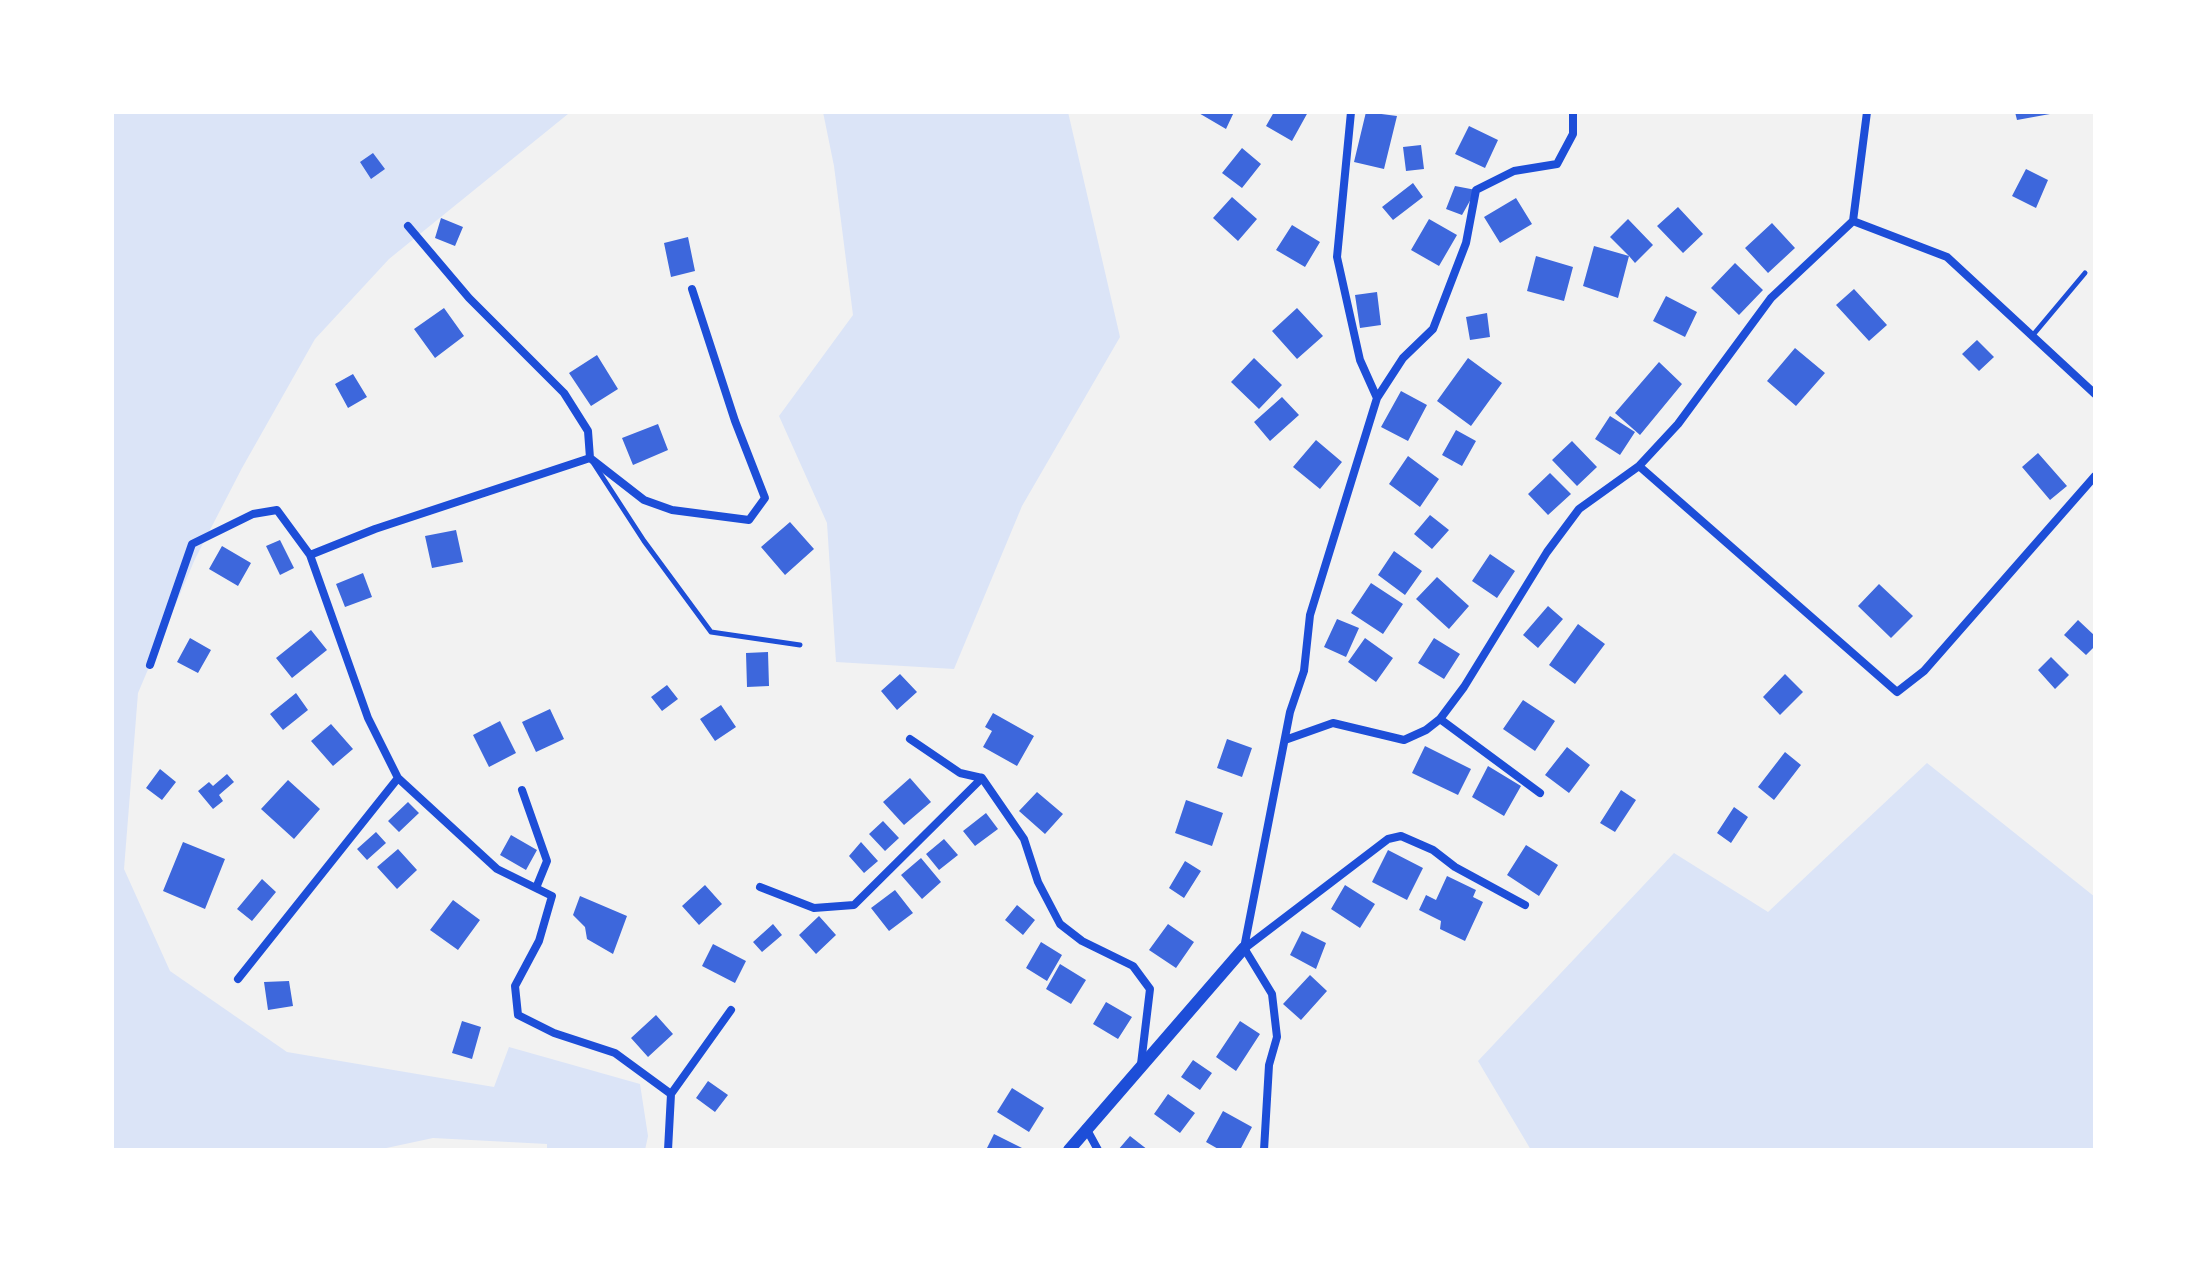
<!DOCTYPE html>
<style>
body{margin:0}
#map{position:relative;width:2207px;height:1262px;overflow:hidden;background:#f2f2f2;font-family:Barlow,sans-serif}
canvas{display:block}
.frame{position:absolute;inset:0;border:114px solid #fff;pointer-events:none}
</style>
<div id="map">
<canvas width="2207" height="1262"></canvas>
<div class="frame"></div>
</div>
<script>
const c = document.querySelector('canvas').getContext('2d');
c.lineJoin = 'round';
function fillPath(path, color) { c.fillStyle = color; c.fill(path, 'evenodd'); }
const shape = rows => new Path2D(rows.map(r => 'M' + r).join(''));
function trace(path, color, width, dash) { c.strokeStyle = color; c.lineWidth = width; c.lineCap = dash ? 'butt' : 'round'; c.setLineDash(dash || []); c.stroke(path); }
fillPath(shape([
 [112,112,568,114,389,259,315,339,242,468,195,559,138,693,124,869,170,971,287,1052,494,1087,509,1047,640,1084,648,1136,645,1150,547,1150,547,1144,433,1138,377,1150,112,1150],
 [823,112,1068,112,1120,337,1022,506,954,669,836,662,827,523,779,416,853,315,834,166],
 [1927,763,2095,897,2095,1150,1531,1150,1478,1061,1674,853,1768,912]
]), '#dbe4f7');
fillPath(shape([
 [1197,112,1234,112,1226,129],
 [1274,112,1308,112,1292,141,1266,126],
 [1366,112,1397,116,1384,169,1354,162],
 [2015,112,2050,112,2050,114,2017,120],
 [1469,126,1498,140,1485,168,1455,154],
 [1421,145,1424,169,1406,171,1403,147],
 [1242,148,1261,164,1242,188,1222,173],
 [373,153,385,169,371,179,360,162],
 [2026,169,2048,180,2036,208,2012,196],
 [1413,183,1423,197,1393,220,1382,207],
 [1455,186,1476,190,1462,215,1446,209],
 [1232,197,1257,219,1238,241,1213,218],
 [1516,198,1532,224,1500,243,1484,217],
 [1678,207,1703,234,1683,253,1657,226],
 [441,218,463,227,455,246,435,238],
 [1429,219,1457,235,1439,266,1411,250],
 [1628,219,1653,245,1635,263,1629,256,1618,298,1583,286,1594,246,1629,256,1610,237],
 [1772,223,1795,248,1768,273,1745,248],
 [1292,225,1320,242,1305,267,1276,250],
 [688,237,695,271,671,277,664,243],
 [1536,256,1573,267,1564,301,1527,291],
 [1735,263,1763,290,1739,315,1711,288],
 [1854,289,1887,325,1869,341,1836,305],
 [1377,292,1381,325,1360,328,1355,295],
 [1666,296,1697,312,1685,337,1653,321],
 [444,308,464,336,435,358,414,329],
 [1297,308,1323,336,1297,359,1272,331],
 [1487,313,1490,337,1470,340,1466,317],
 [1977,340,1994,357,1979,371,1962,354],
 [1795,348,1825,373,1796,406,1767,381],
 [597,355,618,389,591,406,569,373],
 [1254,358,1282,385,1259,409,1231,382],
 [1468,358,1502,383,1471,426,1437,401],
 [1659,362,1682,384,1640,435,1615,413],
 [353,374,367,397,348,408,335,384],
 [1401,391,1427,405,1408,441,1381,427],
 [1282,397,1299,415,1270,441,1254,422],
 [1610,416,1635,432,1620,455,1595,439],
 [658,424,668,450,633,465,622,438],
 [1456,430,1476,441,1462,466,1442,455],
 [1316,440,1342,462,1320,489,1293,467],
 [1572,441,1597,467,1577,486,1552,460],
 [2038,453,2067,486,2050,500,2022,467],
 [1408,456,1439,479,1420,507,1389,484],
 [1550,473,1571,494,1548,515,1528,494],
 [1430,515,1449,530,1432,549,1414,534],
 [790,522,814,549,785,575,761,547],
 [456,530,463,562,432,568,425,536],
 [280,540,294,568,280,575,266,546],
 [222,546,251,563,238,586,209,569],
 [1394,551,1422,571,1405,595,1378,575],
 [1490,554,1515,571,1497,598,1472,581],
 [363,573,372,597,345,607,336,584],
 [1437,577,1469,606,1449,629,1416,599],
 [1371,583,1403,604,1383,634,1351,613],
 [1879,584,1913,616,1891,638,1858,606],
 [1548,606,1563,619,1538,648,1523,635],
 [1337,619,1359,628,1346,657,1324,647],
 [2078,620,2095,636,2095,646,2086,655,2064,635],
 [1578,624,1605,644,1575,684,1549,665],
 [311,630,327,650,292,678,276,658],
 [190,638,211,650,198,673,177,662],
 [1365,638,1393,658,1376,682,1348,662],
 [1434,638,1460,654,1444,679,1418,663],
 [768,652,769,686,747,687,746,653],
 [2051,657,2069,675,2055,689,2038,670],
 [900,674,917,692,897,710,881,691],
 [1785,674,1803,692,1780,715,1763,697],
 [667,685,678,699,662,711,651,697],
 [296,693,308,710,283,730,270,714],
 [1523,700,1555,721,1535,751,1503,729],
 [721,705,736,727,715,741,700,719],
 [550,709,564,739,536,752,522,722],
 [993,713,1034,736,1017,766,983,747,992,731,985,727],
 [500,721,516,753,489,767,473,735],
 [331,724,353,749,333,766,311,741],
 [1227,739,1252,748,1242,777,1217,768],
 [1425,746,1471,769,1458,795,1412,773],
 [1567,747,1590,765,1569,793,1545,775],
 [1785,752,1801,765,1774,800,1758,787],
 [1488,766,1521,786,1504,816,1472,797],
 [160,769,176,782,162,800,146,788],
 [227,774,234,782,219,795,223,801,213,809,198,791,209,782,213,786],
 [910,778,931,802,904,825,883,802],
 [288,780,320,809,294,839,261,809],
 [1621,790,1636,800,1615,832,1600,823],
 [1037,792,1063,814,1045,834,1019,811],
 [1186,800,1223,813,1212,846,1175,833],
 [408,802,419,813,399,832,388,821],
 [1734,807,1748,817,1731,843,1717,833],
 [986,813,998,829,975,846,963,831],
 [883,821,899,838,885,851,869,834],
 [376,832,386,843,367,860,357,849],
 [511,835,537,850,526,870,500,855],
 [944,839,958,855,939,870,926,854],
 [183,842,225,859,205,909,163,891],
 [861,842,878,861,864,873,849,856],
 [1526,845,1558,865,1539,896,1507,875],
 [398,849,417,870,397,889,377,867],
 [1388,850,1423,868,1407,900,1372,882],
 [921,858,941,882,922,899,901,875],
 [1185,861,1201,871,1184,898,1169,888],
 [1447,876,1476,890,1473,897,1483,902,1465,941,1440,929,1441,921,1419,910,1426,895,1436,900],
 [262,879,276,892,252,921,237,909],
 [705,885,722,904,699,925,682,906],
 [1345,885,1375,904,1360,928,1331,909],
 [895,890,913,913,889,931,871,908],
 [580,896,627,916,613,954,587,939,585,927,573,915],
 [453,900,480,920,458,950,430,930],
 [1017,905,1035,920,1023,935,1005,920],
 [819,916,836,935,816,954,799,935],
 [773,924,782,935,762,952,753,942],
 [1168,924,1194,942,1176,968,1149,950],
 [1302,931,1326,943,1316,969,1290,955],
 [1041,942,1062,955,1047,981,1026,968],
 [713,944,746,961,735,983,702,966],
 [1060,964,1086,980,1071,1004,1046,989],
 [1310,975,1327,991,1301,1020,1283,1004],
 [289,981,293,1006,268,1010,264,982],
 [1106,1002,1132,1017,1118,1039,1093,1024],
 [656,1015,673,1034,648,1057,631,1038],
 [462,1021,481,1027,472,1059,452,1053],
 [1240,1021,1260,1034,1236,1071,1216,1057],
 [1193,1060,1212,1073,1200,1090,1181,1077],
 [708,1081,728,1095,715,1112,696,1098],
 [1012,1088,1044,1108,1029,1132,997,1112],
 [1168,1094,1195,1113,1180,1133,1154,1114],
 [1223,1111,1252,1127,1240,1150,1220,1150,1206,1142],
 [994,1134,1022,1148,1021,1150,986,1150],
 [1130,1136,1148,1150,1118,1150]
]), '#3d67dc');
trace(shape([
 [2033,335,2085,273],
 [594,464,644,541,711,632,800,645]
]), '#1d4ed8', 5);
trace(shape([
 [1853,221,1947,257,2095,394],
 [408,226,469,298,564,393,588,431,590,458],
 [1377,398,1403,358,1433,329,1466,243,1476,190,1514,171,1557,164,1573,134,1573,112],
 [590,458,375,529,310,555,368,718,398,778,497,869,552,896,539,941,515,986,518,1015,554,1033,615,1053,671,1094,668,1150],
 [590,458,644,500,672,510,749,520,765,498,735,421,692,289],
 [1639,466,1897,692,1924,671,2095,476],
 [150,665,192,544,253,514,277,510,310,555],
 [1440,719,1540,793],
 [910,739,960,773,982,778,1024,839,1038,882,1060,924,1082,941,1133,966,1150,989,1141,1064],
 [1285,740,1333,723,1404,740,1426,730,1440,719,1464,687,1547,552,1579,509,1639,466,1678,424,1771,298,1853,221,1867,112],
 [522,790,547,861,536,888],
 [760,887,814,908,854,905,982,778],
 [1245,948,1388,839,1401,836,1433,850,1455,867,1525,905],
 [238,979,398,778],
 [671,1094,731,1010],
 [1086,1128,1098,1150],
 [1264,1150,1269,1065,1277,1037,1272,994,1244,948,1290,712,1304,671,1310,615,1377,398,1360,360,1337,257,1351,112]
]), '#1d4ed8', 8);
trace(shape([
 [1069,1150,1244,948]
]), '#1d4ed8', 12);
</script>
